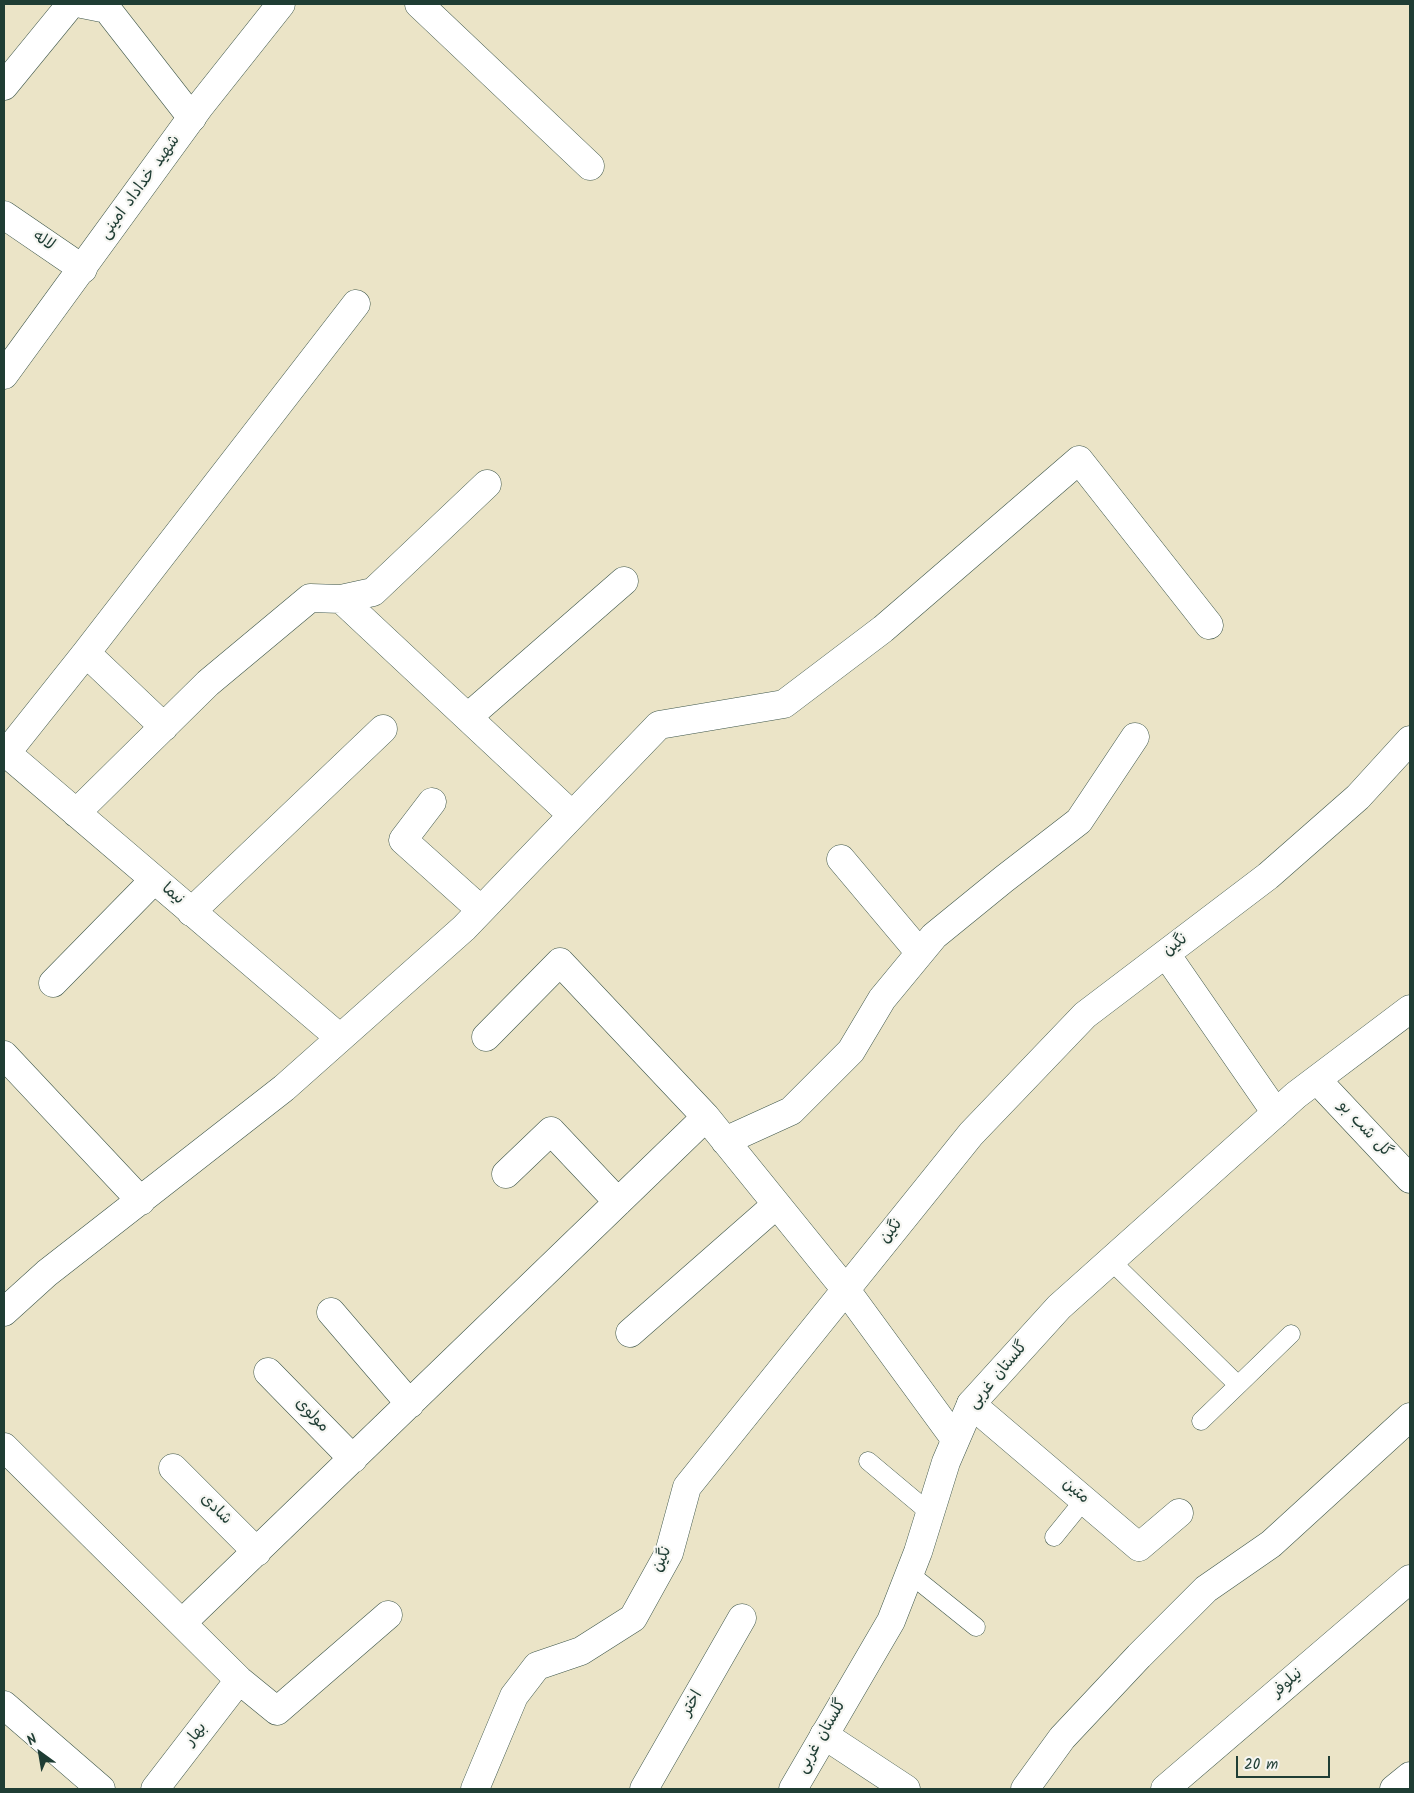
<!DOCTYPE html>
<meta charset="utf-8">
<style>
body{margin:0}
#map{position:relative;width:1414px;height:1793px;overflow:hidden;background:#ebe4c7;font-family:Kalam,sans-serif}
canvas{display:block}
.frame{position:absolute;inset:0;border:5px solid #1f3d34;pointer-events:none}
.north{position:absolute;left:15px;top:1728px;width:50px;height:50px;-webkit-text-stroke:4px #f6f6f2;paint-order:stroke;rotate:328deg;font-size:14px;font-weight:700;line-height:20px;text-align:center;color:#1f3d34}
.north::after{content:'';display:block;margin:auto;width:18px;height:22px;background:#1f3d34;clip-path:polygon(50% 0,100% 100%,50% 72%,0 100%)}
.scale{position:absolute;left:1236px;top:1756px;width:94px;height:22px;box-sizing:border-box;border:2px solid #1f3d34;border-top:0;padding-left:6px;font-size:15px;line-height:18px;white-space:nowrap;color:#1f3d34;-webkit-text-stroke:4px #f6f6f2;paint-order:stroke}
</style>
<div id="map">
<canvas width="1414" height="1793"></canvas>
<div class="frame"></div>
<div class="north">N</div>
<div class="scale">20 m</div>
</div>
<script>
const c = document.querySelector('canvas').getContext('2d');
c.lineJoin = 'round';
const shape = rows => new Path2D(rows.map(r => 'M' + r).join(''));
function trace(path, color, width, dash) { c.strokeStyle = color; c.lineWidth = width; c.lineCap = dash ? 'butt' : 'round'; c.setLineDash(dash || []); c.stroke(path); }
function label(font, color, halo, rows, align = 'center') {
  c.font = font + ' Kalam,"Playpen Sans Arabic",sans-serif'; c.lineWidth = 4.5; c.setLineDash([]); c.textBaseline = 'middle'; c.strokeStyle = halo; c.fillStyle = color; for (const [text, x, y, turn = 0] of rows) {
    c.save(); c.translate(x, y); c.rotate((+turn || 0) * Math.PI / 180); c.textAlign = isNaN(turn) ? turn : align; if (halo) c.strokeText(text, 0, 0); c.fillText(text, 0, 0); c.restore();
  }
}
const lane = shape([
 [1110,1260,1238,1385],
 [1201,1421,1291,1334],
 [868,1461,930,1513],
 [1054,1537,1084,1500],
 [910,1574,976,1627]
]);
const street = shape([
 [82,4,107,9,192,118],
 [419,4,590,166],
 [4,86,71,4],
 [4,215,83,269],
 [341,599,572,815],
 [86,653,164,727],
 [468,717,624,581],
 [4,751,340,1038],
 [4,756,86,653,356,304],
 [432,802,403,840,481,910],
 [76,813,208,683,310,598,341,599,373,592,487,484],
 [841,859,920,953],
 [191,912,383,729],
 [1166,954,1276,1113],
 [53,983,154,880],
 [486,1037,560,962,706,1117,846,1290,955,1439],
 [4,1055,141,1201],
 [1317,1080,1410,1179],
 [725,1141,791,1111,851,1051,882,999,934,936,1004,879,1079,821,1135,737],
 [506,1174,551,1131,618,1202],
 [4,1312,47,1273,284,1088,464,928,659,725,784,704,883,629,1079,460,1209,625],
 [331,1312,410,1404],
 [630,1333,776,1205],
 [268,1372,353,1459],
 [971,1404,1139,1547,1179,1513],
 [4,1447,239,1680,277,1711,388,1615],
 [173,1468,257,1552],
 [182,1623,706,1117],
 [4,1705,101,1789],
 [824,1735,906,1789],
 [155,1789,239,1680],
 [475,1789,514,1696,537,1666,581,1651,633,1618,669,1553,687,1487,971,1134,1085,1015,1268,876,1358,797,1410,740],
 [644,1789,742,1618],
 [1025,1789,1062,1738,1139,1656,1206,1589,1271,1544,1410,1417],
 [1165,1789,1410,1579],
 [1394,1789,1410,1776]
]);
const secondary = shape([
 [4,375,200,106,281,4],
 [793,1789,891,1621,918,1552,946,1462,971,1404,1059,1307,1296,1095,1410,1009]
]);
trace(lane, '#3e564a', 19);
trace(street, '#3e564a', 29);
trace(secondary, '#3e564a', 29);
trace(lane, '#fff', 18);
trace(street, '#fff', 28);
trace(secondary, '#fff', 28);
label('16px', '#1f3d34', '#f6f6f2', [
 ["شهید خداداد امینی",141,188,-54],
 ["لاله",43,242,34],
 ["نیما",172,895,40],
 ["نگین",1176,946,-37],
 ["گل شب بو",1364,1130,47],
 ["نگین",892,1232,-51],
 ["گلستان غربی",999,1376,-50],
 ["مولوی",311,1416,46],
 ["متین",1075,1492,40],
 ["شادی",215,1510,45],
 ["نگین",663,1560,-65],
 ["نیلوفر",1288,1684,-41],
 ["اختر",693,1704,-60],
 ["بهار",197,1735,-52],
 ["گلستان غربی",823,1737,-60]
]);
</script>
